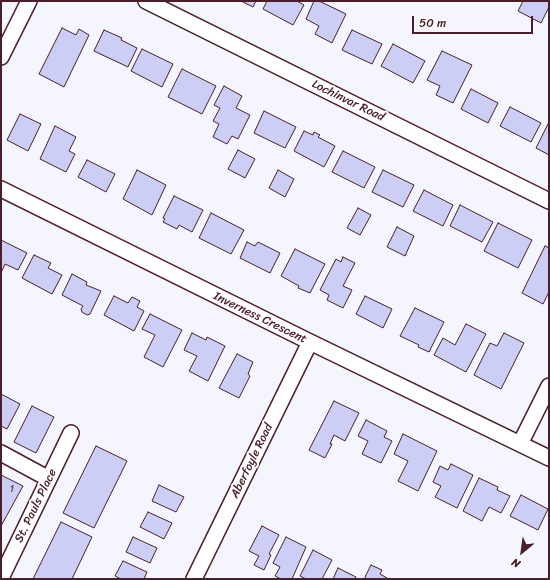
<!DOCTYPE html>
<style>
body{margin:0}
#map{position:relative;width:550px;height:580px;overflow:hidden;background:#f5f5fd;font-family:Sriracha,sans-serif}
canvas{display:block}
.frame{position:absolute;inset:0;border:2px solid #4a1f2b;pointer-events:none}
.north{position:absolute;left:502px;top:532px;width:40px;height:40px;-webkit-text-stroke:3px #fff;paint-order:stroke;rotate:209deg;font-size:11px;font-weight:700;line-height:16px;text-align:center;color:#4a1f2b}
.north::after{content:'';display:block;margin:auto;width:14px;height:18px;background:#4a1f2b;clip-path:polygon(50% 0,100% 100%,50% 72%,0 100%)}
.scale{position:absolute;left:412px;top:16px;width:121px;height:18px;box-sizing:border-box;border:2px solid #4a1f2b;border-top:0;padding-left:5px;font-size:12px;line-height:14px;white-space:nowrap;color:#4a1f2b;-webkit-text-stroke:3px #fff;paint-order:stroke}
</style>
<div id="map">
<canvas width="550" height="580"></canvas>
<div class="frame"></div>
<div class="north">N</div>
<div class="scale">50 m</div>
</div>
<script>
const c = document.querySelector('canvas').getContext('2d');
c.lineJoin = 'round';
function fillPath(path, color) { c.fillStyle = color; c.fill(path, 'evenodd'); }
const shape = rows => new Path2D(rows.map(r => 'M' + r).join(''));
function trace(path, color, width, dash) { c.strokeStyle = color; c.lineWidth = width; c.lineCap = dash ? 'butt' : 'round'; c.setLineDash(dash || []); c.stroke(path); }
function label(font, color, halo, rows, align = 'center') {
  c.font = font + ' Sriracha,sans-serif'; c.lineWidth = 4; c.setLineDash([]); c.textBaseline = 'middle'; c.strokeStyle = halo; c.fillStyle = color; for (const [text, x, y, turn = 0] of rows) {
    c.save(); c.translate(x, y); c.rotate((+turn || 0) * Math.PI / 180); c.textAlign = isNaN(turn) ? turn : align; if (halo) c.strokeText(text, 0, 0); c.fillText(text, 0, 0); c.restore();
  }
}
const building = shape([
 [241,1,256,1,253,7,241,1],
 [267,1,297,1,304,5,293,25,263,9,267,1],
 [314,1,319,1,346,14,332,43,315,34,319,26,306,19,314,1],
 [523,1,549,1,549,7,541,23,518,11,523,1],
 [62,28,76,35,79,29,89,35,64,87,39,74,62,28],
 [104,30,122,38,121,40,137,48,128,67,94,51,104,30],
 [352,30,382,44,372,64,342,50,352,30],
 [393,44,425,61,413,83,381,66,393,44],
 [142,49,173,64,162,87,131,71,142,49],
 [442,51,472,65,453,103,436,95,440,86,427,80,442,51],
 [182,69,216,86,202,114,168,97,182,69],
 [224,86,242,96,236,108,250,115,238,139,232,136,227,144,213,137,219,124,213,121,220,108,214,105,224,86],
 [471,89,498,103,488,123,461,109,471,89],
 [510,107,541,123,531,142,500,126,510,107],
 [264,111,296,127,285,148,254,133,264,111],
 [20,114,41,124,28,151,7,140,20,114],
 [549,122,549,155,536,148,549,122],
 [55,126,76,137,69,151,75,154,66,172,40,159,55,126],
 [304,131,313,135,314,132,320,135,318,137,335,146,324,167,294,151,304,131],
 [238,150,255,159,245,178,228,169,238,150],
 [343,151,375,167,364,188,332,172,343,151],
 [87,160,115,174,106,192,78,177,87,160],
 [137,170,166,185,152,215,123,199,137,170],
 [278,170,294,179,285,197,269,188,278,170],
 [383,170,414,185,403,207,372,192,383,170],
 [424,190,453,205,443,226,413,211,424,190],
 [174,196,203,210,192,232,179,225,177,229,163,222,165,219,163,218,174,196],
 [460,205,493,222,482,242,450,226,460,205],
 [358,208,371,215,360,235,347,228,358,208],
 [211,213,244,230,231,254,199,238,211,213],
 [498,223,532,240,518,268,484,251,498,223],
 [397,227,414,236,405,256,387,247,397,227],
 [1,240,27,253,18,270,5,264,1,273,1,240],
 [247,242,255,246,258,242,280,253,270,273,240,258,247,242],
 [545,246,549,248,549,292,543,304,522,293,545,246],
 [295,249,325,264,310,293,298,288,299,286,281,276,295,249],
 [34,255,51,263,48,268,62,275,52,294,22,278,34,255],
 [343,257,355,263,343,286,352,290,343,308,327,300,329,295,320,290,336,259,341,262,343,257],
 [72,274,87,282,86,285,101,291,90,314,87,315,82,312,81,309,83,306,62,295,72,274],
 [114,296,128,303,132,297,140,301,137,307,144,311,134,331,104,315,114,296],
 [365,296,392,309,383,328,356,314,365,296],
 [415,308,444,322,429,352,418,347,419,345,400,336,415,308],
 [150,314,182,330,163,367,144,357,155,335,142,329,150,314],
 [466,324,486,334,466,372,434,355,443,338,455,345,466,324],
 [192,333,206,340,207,337,225,346,208,381,189,371,197,356,184,350,192,333],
 [504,333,524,343,501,389,474,375,490,343,497,346,504,333],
 [237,354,253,362,248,374,250,376,239,398,219,388,237,354],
 [1,394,20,404,7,429,1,426,1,394],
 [334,401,359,413,345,441,334,435,330,444,332,444,325,458,309,450,334,401],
 [32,406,54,417,36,453,14,442,32,406],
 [366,420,387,431,384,437,392,441,381,463,362,454,368,441,358,436,366,420],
 [403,434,437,451,418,491,398,481,408,461,394,454,403,434],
 [96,446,127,461,94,528,63,513,96,446],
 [451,464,473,475,457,508,435,497,441,486,433,482,440,466,448,470,451,464],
 [1,475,23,486,1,526,1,475],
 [479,478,498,487,497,490,510,496,501,513,489,507,482,521,463,511,479,478],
 [159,485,184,497,176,512,152,501,159,485],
 [521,495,548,509,538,530,510,516,521,495],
 [148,512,172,523,164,539,140,527,148,512],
 [61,522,92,537,72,579,33,579,61,522],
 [262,526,279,535,269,554,271,555,264,570,254,565,259,556,249,551,262,526],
 [133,537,157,548,150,563,126,552,133,537],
 [286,537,306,547,292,579,281,579,275,576,280,567,273,563,286,537],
 [313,550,332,560,322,579,306,579,300,576,313,550],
 [123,561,147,572,144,579,121,579,115,576,123,561],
 [371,565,382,570,380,574,387,578,386,579,366,579,365,577,371,565],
 [338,568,356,577,355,579,333,579,338,568]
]);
fillPath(building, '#cccef6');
trace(building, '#4a1f2b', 1);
const street = shape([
 [146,1,549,201],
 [1,57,29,1],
 [1,189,310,342,549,458],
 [520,444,549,386],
 [1,453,49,479],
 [1,578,71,433],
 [194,579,310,342]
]);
trace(street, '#4a1f2b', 18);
trace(street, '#fff', 15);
label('10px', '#6a4b5e', null, [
 ["1",12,489]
]);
label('12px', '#4a1f2b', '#fff', [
 ["Lochinvar Road",348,101,26],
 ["Inverness Crescent",260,318,26],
 ["Aberfoyle Road",252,461,-64],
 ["St. Pauls Place",36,506,-64]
]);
</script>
